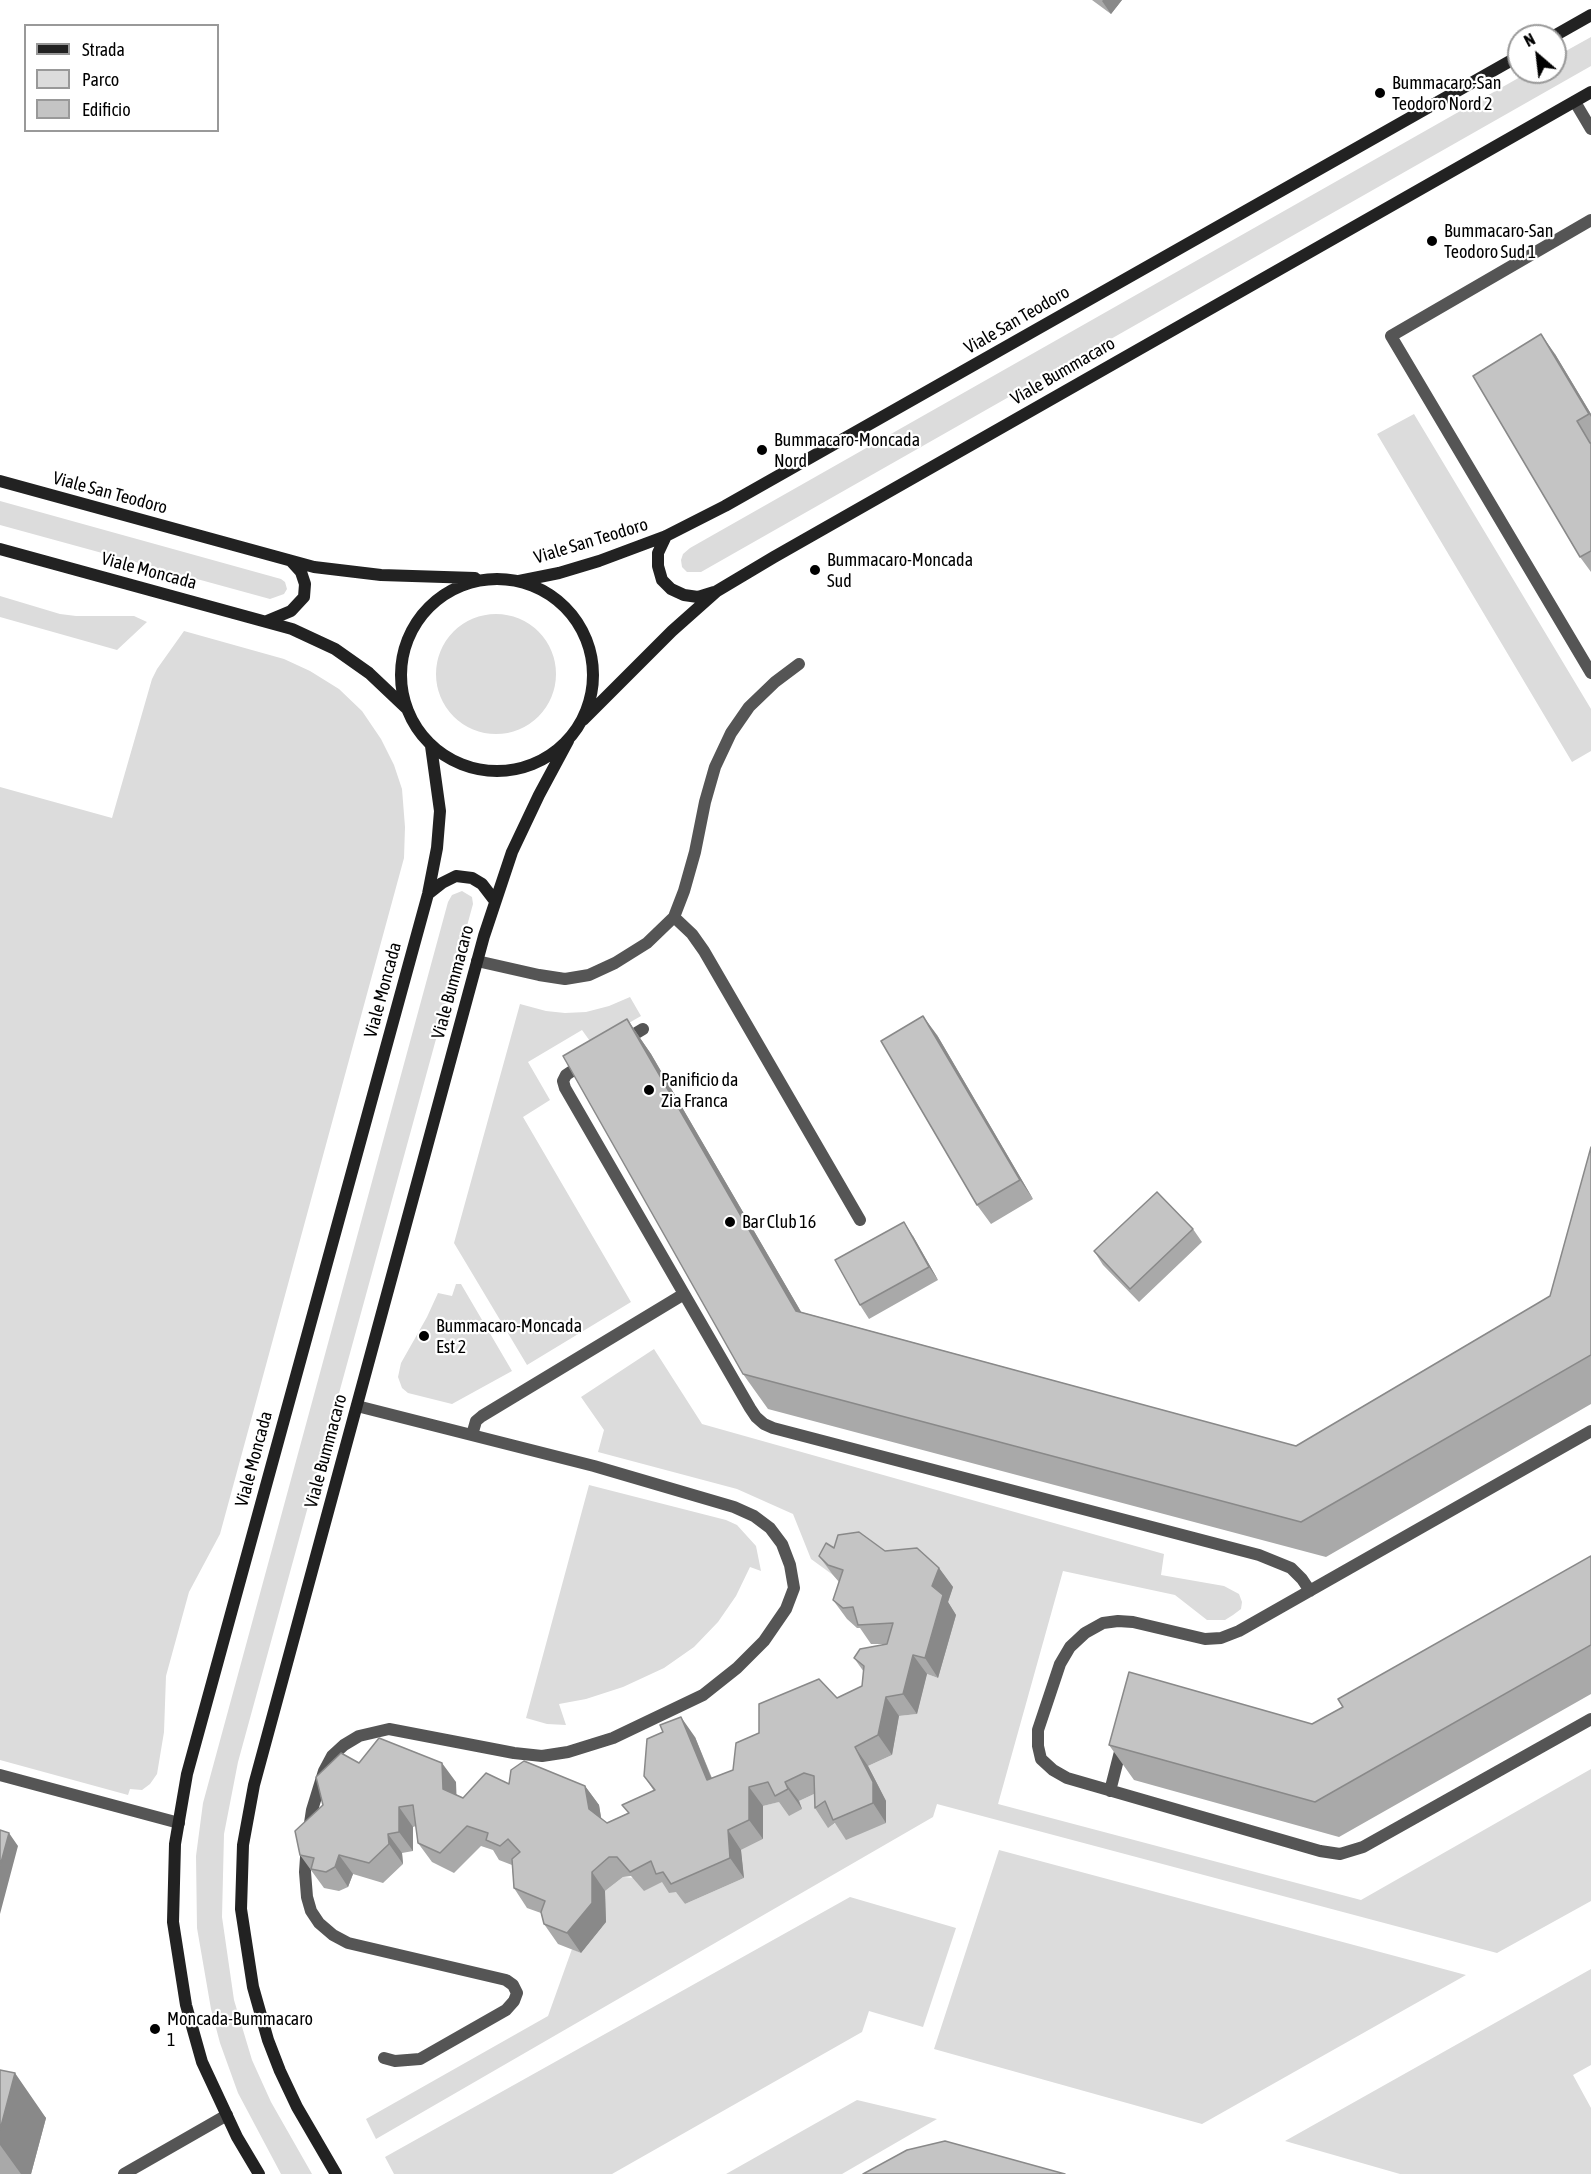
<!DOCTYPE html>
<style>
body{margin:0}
#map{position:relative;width:1591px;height:2174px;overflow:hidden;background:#fff;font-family:"Asap Condensed",sans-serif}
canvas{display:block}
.legend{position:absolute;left:24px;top:24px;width:195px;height:108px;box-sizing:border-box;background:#fff;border:2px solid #999;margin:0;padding:8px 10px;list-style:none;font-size:18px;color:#000}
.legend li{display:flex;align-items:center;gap:12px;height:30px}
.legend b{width:30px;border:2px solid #999}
.north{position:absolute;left:1507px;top:24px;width:60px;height:60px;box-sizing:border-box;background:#fff;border:2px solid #999;border-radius:50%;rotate:332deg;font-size:16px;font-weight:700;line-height:24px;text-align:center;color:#000}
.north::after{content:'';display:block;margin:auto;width:21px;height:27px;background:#000;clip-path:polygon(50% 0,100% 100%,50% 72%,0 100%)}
</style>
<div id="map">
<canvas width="1591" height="2174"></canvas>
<ul class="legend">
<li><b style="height:8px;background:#222"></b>Strada</li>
<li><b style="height:16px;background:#dcdcdc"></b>Parco</li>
<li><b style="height:16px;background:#c4c4c4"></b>Edificio</li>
</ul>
<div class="north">N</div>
</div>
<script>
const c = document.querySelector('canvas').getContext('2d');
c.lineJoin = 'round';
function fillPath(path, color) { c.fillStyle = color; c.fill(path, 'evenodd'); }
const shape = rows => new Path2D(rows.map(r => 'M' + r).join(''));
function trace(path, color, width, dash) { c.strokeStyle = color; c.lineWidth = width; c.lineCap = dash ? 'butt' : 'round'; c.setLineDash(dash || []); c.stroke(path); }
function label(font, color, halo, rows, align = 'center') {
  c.font = font + ' "Asap Condensed",sans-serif'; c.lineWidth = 4.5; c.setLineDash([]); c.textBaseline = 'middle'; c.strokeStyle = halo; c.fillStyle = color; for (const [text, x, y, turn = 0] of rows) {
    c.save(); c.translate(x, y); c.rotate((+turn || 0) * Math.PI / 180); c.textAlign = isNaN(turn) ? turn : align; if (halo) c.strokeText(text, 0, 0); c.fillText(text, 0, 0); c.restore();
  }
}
fillPath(shape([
 [1591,37,1591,66,701,572,687,572,682,567,681,560,683,554,690,548,1529,72,1555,72,1555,57],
 [1414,414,1591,709,1591,751,1572,762,1377,434],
 [0,501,281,579,285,582,287,589,284,594,270,599,0,525],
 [0,596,60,614,76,616,134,616,147,622,117,650,0,617],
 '436 674a60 60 0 1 1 120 0a60 60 0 1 1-120 0Z',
 [184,631,284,659,310,671,339,689,362,711,381,739,394,765,402,789,405,827,404,858,220,1534,189,1592,166,1676,164,1732,157,1774,150,1784,142,1790,130,1789,128,1795,0,1760,0,787,112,818,152,679,157,669],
 [462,891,472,897,473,904,238,1762,224,1834,222,1917,234,2000,252,2060,271,2102,312,2174,281,2174,238,2093,220,2043,211,2009,197,1928,196,1856,203,1803,448,902,452,895],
 [630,997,641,1016,592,1044,582,1030,528,1062,550,1100,523,1117,631,1302,527,1365,454,1243,520,1004,546,1011,565,1013,586,1012,609,1006],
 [456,1284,461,1284,512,1371,452,1404,408,1393,402,1388,398,1377,401,1363,427,1317,438,1293,452,1296],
 [654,1349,702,1424,1164,1554,1161,1575,1224,1586,1239,1594,1242,1602,1241,1609,1233,1615,1225,1620,1207,1620,1175,1595,1063,1571,998,1804,1361,1900,1591,1769,1591,1901,1497,1953,937,1804,933,1817,376,2139,366,2119,548,2016,572,1949,581,1953,606,1922,605,1891,623,1877,665,1880,677,1891,685,1904,744,1878,741,1850,763,1839,763,1806,782,1801,799,1801,818,1792,829,1827,839,1821,868,1766,892,1755,899,1716,917,1714,927,1674,938,1678,833,1575,811,1559,793,1514,737,1489,598,1452,604,1430,581,1397],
 [589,1485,726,1520,737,1525,756,1546,761,1571,750,1567,736,1596,718,1622,694,1647,664,1668,623,1687,586,1699,559,1704,566,1725,547,1724,526,1718],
 [999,1850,1466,1975,1202,2124,934,2049],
 [850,1897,956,1928,923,2027,869,2011,862,2032,612,2174,394,2174,385,2157],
 [1591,1969,1591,2065,1573,2075,1591,2108,1591,2174,1400,2174,1285,2141],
 [857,2100,937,2119,842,2174,726,2174]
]), '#dcdcdc');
trace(shape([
 [1575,102,1591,129],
 [1591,220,1391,336,1591,673],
 [674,917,692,934,704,951,860,1220],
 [477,961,539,975,565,979,589,975,615,963,647,943,674,917,684,891,695,852,705,802,715,767,731,733,749,707,775,682,799,664],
 [623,1041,643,1029],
 [584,1063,566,1075,563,1081,565,1088,750,1408,756,1417,764,1424,773,1428,1259,1555,1291,1568,1302,1579,1310,1591],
 [357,1406,594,1466,734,1507,754,1516,770,1528,782,1544,790,1565,794,1588,786,1609,764,1641,737,1668,703,1695,613,1738,568,1752,542,1756,514,1753,389,1729,359,1736,344,1745,332,1756,324,1771,312,1810,307,1843,305,1872,307,1897,311,1911,319,1923,333,1935,348,1943,506,1980,513,1985,517,1993,514,2001,506,2010,420,2059,395,2061,384,2058],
 [1591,1431,1239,1631,1221,1638,1205,1639,1133,1622,1118,1621,1103,1623,1085,1633,1070,1647,1060,1664,1038,1730,1038,1746,1041,1759,1053,1770,1067,1778,1320,1851,1340,1854,1363,1847,1591,1719],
 [472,1435,476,1421,482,1416,684,1294],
 [0,1775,179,1823],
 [1110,1791,1122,1744],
 [124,2174,227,2115]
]), '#555', 12);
trace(shape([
 [1554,36,1591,15],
 [0,481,314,567,381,575,475,578],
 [666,536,658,553,658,566,662,580,671,589,684,595,698,597,714,592],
 [0,549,292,629,335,649,369,673,406,708],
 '401 675a96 96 0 1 1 192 0a96 96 0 1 1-192 0Z',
 [519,581,559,573,599,561,666,536,725,506,1519,56],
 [267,621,291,611,304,597,305,584,301,572,291,561],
 [583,720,672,631,717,591,774,557,1591,92],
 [428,894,442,883,456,876,472,878,482,884,495,901],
 [259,2174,237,2137,202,2062,186,2005,173,1922,175,1844,187,1774,428,894,437,848,440,811,431,746],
 [336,2174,297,2107,280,2071,268,2040,253,1987,241,1909,243,1845,254,1785,484,936,512,852,539,795,568,741]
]), '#222', 12);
fillPath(shape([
 [1092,0,1122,0,1111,14],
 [1555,354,1591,414,1591,572,1580,557],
 [627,1019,651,1054,801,1312,1296,1446,1550,1296,1591,1147,1591,1404,1326,1557,768,1409,743,1374],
 [937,1035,1033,1199,991,1224,977,1205],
 [1193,1229,1202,1242,1139,1302,1103,1265,1094,1251],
 [913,1236,938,1280,869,1319,860,1305],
 [834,1548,885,1551,939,1568,953,1587,948,1602,956,1615,938,1678,927,1674,917,1714,899,1716,892,1755,868,1766,886,1801,886,1823,846,1840,835,1823,828,1828,815,1808,814,1794,799,1801,802,1809,789,1816,779,1802,763,1806,763,1839,741,1850,744,1878,685,1904,676,1892,669,1893,662,1882,644,1891,631,1876,623,1877,605,1891,606,1922,581,1953,558,1944,544,1924,541,1913,527,1908,514,1888,512,1865,499,1860,493,1850,481,1846,454,1873,432,1862,418,1843,416,1826,413,1827,413,1851,402,1853,403,1864,383,1883,353,1874,348,1887,339,1891,324,1888,300,1855,323,1805,359,1763,456,1782,456,1795,463,1798,509,1784,585,1786,599,1805,601,1818,607,1823,628,1813,654,1791,644,1776,695,1737,712,1778,733,1770,837,1698,862,1686,864,1672,854,1658,887,1644,871,1644,860,1628,857,1628,847,1619,833,1600,839,1582,833,1575,819,1556],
 [1591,1556,1591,1694,1339,1837,1134,1780,1109,1745,1312,1724,1343,1707],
 [0,2070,46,2118,31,2174,0,2174]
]), '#a9a9a9');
fillPath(shape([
 [1103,0,1122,0,1111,14,1102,1],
 [1541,334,1555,354,1591,414,1591,417],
 [923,1016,937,1035,1033,1199,1020,1180],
 [627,1019,651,1054,821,1346,796,1311],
 [904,1222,913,1236,938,1280,929,1267],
 [939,1568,953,1587,948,1602,956,1615,938,1678,925,1658,932,1586],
 [913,1655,927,1674,917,1714,903,1694],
 [886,1697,899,1716,892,1755,878,1735],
 [681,1717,695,1737,720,1800,707,1780],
 [855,1747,868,1766,886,1801,886,1823,873,1803],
 [442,1763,456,1782,457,1808,443,1789],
 [785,1782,799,1801,802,1809,788,1789],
 [585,1786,599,1805,603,1829,589,1809],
 [749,1787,763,1806,763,1839,749,1820],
 [399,1807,413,1827,413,1851,399,1832],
 [728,1830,741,1850,744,1878,730,1858],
 [9,1833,18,1846,0,1914,0,1866],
 [388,1834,402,1853,403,1864,389,1844],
 [339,1855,353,1874,348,1887,335,1867],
 [592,1872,605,1891,606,1922,581,1953,567,1933],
 [15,2073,46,2118,31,2174,21,2174,0,2145,0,2130]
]), '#898989');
const building = shape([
 [1541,334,1589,414,1577,421,1590,443,1591,443,1591,551,1580,557,1473,376,1541,334],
 [923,1016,1020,1180,977,1205,881,1041,923,1016],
 [627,1019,796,1311,1296,1446,1550,1296,1591,1147,1591,1355,1301,1522,743,1374,563,1056,627,1019],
 [1157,1192,1193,1229,1130,1289,1094,1251,1157,1192],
 [904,1222,929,1267,860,1305,835,1260,904,1222],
 [859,1532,885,1551,917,1548,939,1568,932,1586,943,1595,925,1658,913,1655,903,1694,886,1697,878,1735,855,1747,873,1782,873,1803,833,1820,825,1801,815,1808,814,1776,804,1773,785,1782,788,1789,775,1796,768,1782,749,1787,749,1820,728,1830,730,1858,671,1884,663,1872,656,1874,651,1861,630,1872,617,1857,609,1857,592,1872,592,1903,567,1933,544,1924,541,1912,545,1901,514,1888,512,1859,520,1852,508,1839,500,1846,486,1840,488,1833,467,1826,440,1853,418,1843,413,1805,399,1807,399,1832,388,1834,389,1844,369,1863,339,1855,335,1867,326,1872,311,1869,314,1858,300,1855,295,1831,323,1805,316,1777,341,1753,359,1763,379,1738,442,1763,443,1789,463,1798,486,1773,509,1784,511,1770,524,1761,585,1786,589,1809,607,1823,629,1813,622,1805,655,1790,644,1776,647,1739,663,1732,660,1725,681,1717,707,1780,733,1770,736,1743,759,1733,759,1704,819,1679,837,1698,862,1686,864,1666,854,1658,860,1649,887,1644,893,1623,858,1625,853,1607,843,1608,833,1600,843,1570,828,1565,819,1556,826,1543,834,1548,838,1535,859,1532],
 [1591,1556,1591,1645,1315,1802,1109,1745,1129,1672,1312,1724,1343,1707,1338,1699,1591,1556],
 [0,1830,9,1833,0,1866,0,1830],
 [0,2070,15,2073,0,2130,0,2070],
 [945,2141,1065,2174,863,2174,907,2150,945,2141]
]);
fillPath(building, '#c4c4c4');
trace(building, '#898989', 1.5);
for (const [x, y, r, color] of [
 [1380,93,6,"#000"],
 [1432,241,6,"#000"],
 [762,450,6,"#000"],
 [815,570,6,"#000"],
 [649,1090,6,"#000"],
 [730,1222,6,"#000"],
 [424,1336,6,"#000"],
 [155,2029,6,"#000"]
]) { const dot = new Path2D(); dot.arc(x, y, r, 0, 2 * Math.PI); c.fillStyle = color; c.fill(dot); trace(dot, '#fff', 2); }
label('18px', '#000', '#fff', [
 ["Bummacaro-San",1392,83],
 ["Teodoro Nord 2",1392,104],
 ["Bummacaro-San",1444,231],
 ["Teodoro Sud 1",1444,252],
 ["Bummacaro-Moncada",774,440],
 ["Nord",774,461],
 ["Bummacaro-Moncada",827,560],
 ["Sud",827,581],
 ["Panificio da",661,1080],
 ["Zia Franca",661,1101],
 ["Bar Club 16",742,1222],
 ["Bummacaro-Moncada",436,1326],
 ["Est 2",436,1347],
 ["Moncada-Bummacaro",167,2019],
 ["1",167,2040]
], 'left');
label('18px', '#000', '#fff', [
 ["Viale San Teodoro",1017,320,-30],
 ["Viale Bummacaro",1063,371,-30],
 ["Viale San Teodoro",110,493,15],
 ["Viale San Teodoro",591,541,-17],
 ["Viale Moncada",149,571,15],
 ["Viale Bummacaro",453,982,-75],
 ["Viale Moncada",383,990,-75],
 ["Viale Bummacaro",326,1451,-75],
 ["Viale Moncada",254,1459,-75]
]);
</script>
